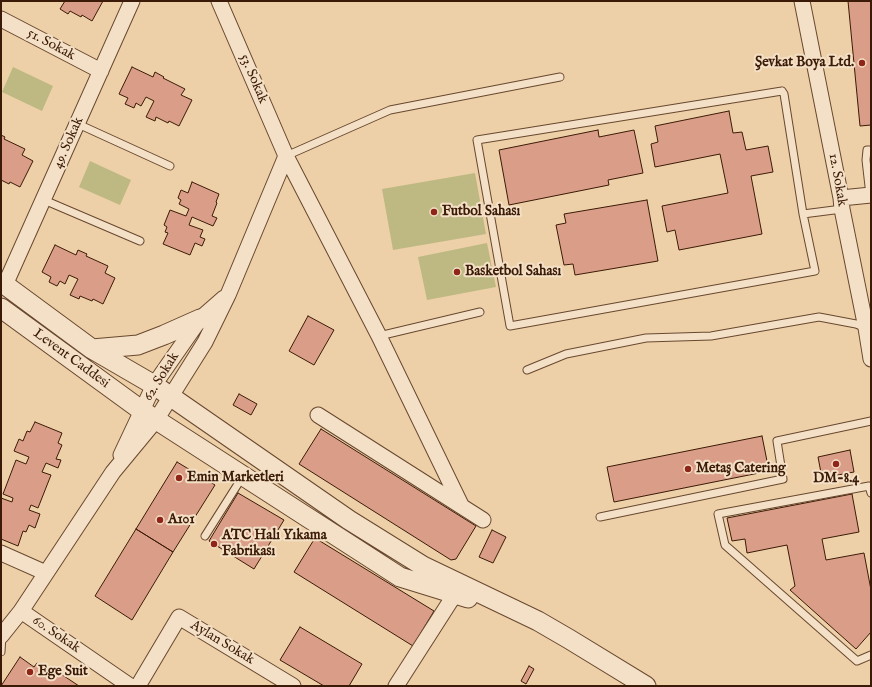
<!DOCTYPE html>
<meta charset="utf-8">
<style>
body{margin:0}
#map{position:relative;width:872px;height:687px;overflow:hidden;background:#edd0a7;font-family:"IM FELL English",serif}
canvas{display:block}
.frame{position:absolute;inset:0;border:2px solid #3b1b07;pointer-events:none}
</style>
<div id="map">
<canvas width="872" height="687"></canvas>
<div class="frame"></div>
</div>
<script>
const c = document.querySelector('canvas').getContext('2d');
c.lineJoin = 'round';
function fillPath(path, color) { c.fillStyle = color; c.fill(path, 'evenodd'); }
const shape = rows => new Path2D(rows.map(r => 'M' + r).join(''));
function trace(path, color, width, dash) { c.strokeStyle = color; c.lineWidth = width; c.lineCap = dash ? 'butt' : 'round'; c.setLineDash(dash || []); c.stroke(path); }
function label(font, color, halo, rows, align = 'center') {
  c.font = font + ' "IM FELL English",serif'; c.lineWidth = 4; c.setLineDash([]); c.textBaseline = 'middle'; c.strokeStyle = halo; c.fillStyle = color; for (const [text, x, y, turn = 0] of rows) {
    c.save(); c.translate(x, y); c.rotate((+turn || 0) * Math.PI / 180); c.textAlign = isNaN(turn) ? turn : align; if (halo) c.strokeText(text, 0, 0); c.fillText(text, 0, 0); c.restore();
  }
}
fillPath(shape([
 [13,67,53,86,42,111,2,92],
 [90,161,131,180,120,205,79,187],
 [475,173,486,234,393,250,382,189],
 [487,243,496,287,427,300,418,257]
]), '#beb983');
const building = shape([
 [65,1,103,1,92,21,82,15,81,17,70,11,68,14,60,9,65,1],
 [848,1,871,1,871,125,860,126,848,1],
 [132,67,153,77,155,72,164,77,163,78,185,89,181,95,192,100,179,126,169,121,168,123,156,117,155,121,146,117,154,101,146,97,141,106,136,103,134,108,125,104,128,98,119,94,132,67],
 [729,111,733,133,742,132,746,150,768,146,773,172,751,176,762,234,679,250,675,230,667,232,662,206,728,193,720,154,655,167,651,144,658,142,655,126,729,111],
 [598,130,599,137,634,130,643,173,608,180,609,185,509,205,499,150,598,130],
 [1,135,5,137,4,139,25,149,22,155,33,161,20,187,10,182,9,184,1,180,1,135],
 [192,182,219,194,216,202,217,203,212,216,217,218,213,226,192,217,189,225,203,230,200,237,205,239,202,246,195,243,190,255,163,244,168,233,165,232,167,227,164,225,170,210,186,216,189,209,179,204,181,200,178,198,181,190,188,193,192,182],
 [647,200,658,261,575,275,573,264,564,265,556,225,566,223,564,214,647,200],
 [55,245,76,255,78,250,87,254,86,256,108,266,105,273,115,278,103,304,93,299,92,301,80,296,79,299,70,295,78,279,69,275,65,284,60,281,57,286,49,282,51,277,42,272,55,245],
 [308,316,334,330,314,365,289,351,308,316],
 [239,394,257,404,251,415,233,405,239,394],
 [35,422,62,433,58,443,62,445,56,459,61,460,58,468,46,463,42,472,51,475,38,508,31,505,29,510,40,514,35,528,29,525,26,532,23,531,18,546,1,539,1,498,12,502,13,498,3,494,16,460,26,464,29,457,14,451,19,439,23,441,27,431,30,432,35,422],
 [321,429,476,526,456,559,451,560,299,464,321,429],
 [762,436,769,471,614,502,607,467,762,436],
 [850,450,854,472,822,478,818,457,850,450],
 [177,462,215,485,173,552,136,529,177,462],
 [238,493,284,520,254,569,209,541,238,493],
 [852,494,859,532,822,539,826,560,864,553,871,590,871,632,856,649,790,590,795,586,787,545,747,553,745,539,732,541,727,518,852,494],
 [136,529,173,552,132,620,95,596,136,529],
 [492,530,506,537,493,563,479,557,492,530],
 [315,538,434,611,413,646,294,572,315,538],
 [300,627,362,664,349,686,324,686,280,660,300,627],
 [20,657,34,667,37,663,53,673,55,670,79,686,1,686,20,657],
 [529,666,534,669,526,684,521,681,529,666]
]);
fillPath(building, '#da9d87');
trace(building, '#3b1b07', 1);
const service = shape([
 [782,91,784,94,803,214,815,271,510,326,477,140,782,91],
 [78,124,170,166],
 [286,156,390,110,560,77],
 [870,195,866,160,867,150,871,150],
 [44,200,140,241],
 [803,214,842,209],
 [379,336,480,312],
 [527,370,566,354,646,338,711,336,819,317,856,324,866,328],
 [871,493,869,486,718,514,725,545,857,661,871,655],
 [600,517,783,479,777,441,871,421],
 [205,536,243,476],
 [1,652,2,635]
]);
const minor = shape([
 [219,1,286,156,379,336,461,505],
 [802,1,841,198,842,209,866,328,871,359],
 [1,19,101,71],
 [841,198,871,195],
 [5,285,132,1],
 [318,415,483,520],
 [121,455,154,385,200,319,224,298],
 [1,553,46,573],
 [21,611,130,686],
 [1,636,21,611,113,472,156,420,205,342,228,295,286,156],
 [138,686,179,617,293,686],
 [396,686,455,594]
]);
const tertiary = shape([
 [1,282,92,349,154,385,349,520,423,566,538,621,569,639,646,686],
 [1,308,141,410,400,577,468,598],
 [92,349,138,345,164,335,200,319]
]);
trace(service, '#68482f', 9);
trace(minor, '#68482f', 17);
trace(tertiary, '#68482f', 21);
trace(service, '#f3e0c6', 7);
trace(minor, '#f3e0c6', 15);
trace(tertiary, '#f3e0c6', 19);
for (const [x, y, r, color] of [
 [862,63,4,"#8f2418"],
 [434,212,4,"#8f2418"],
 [457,272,4,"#8f2418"],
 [836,464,4,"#8f2418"],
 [688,469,4,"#8f2418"],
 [179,478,4,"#8f2418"],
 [160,520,4,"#8f2418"],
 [214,544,4,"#8f2418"],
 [30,672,4,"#8f2418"]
]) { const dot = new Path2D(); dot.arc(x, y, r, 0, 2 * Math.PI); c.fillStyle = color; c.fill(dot); trace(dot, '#f3e0c6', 1.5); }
label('14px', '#3b1b07', '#f3e0c6', [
 ["51. Sokak",51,45,28],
 ["53. Sokak",253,79,67],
 ["49. Sokak",69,143,-66],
 ["12. Sokak",837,180,80],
 ["Levent Caddesi",71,359,36],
 ["62. Sokak",162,377,-58],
 ["60. Sokak",56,635,34],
 ["Aylan Sokak",222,643,31]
]);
label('bold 14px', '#3b1b07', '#f3e0c6', [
 ["Şevkat Boya Ltd.",854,63,"right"],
 ["Futbol Sahası",442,212],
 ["Basketbol Sahası",465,272],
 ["Metaş Catering",696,469],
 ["Emin Marketleri",187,478],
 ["DM-8.4",836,479,"center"],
 ["A101",168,520],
 ["ATC Halı Yıkama",222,536],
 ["Fabrikası",222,552],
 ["Ege Suit",38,672]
], 'left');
</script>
